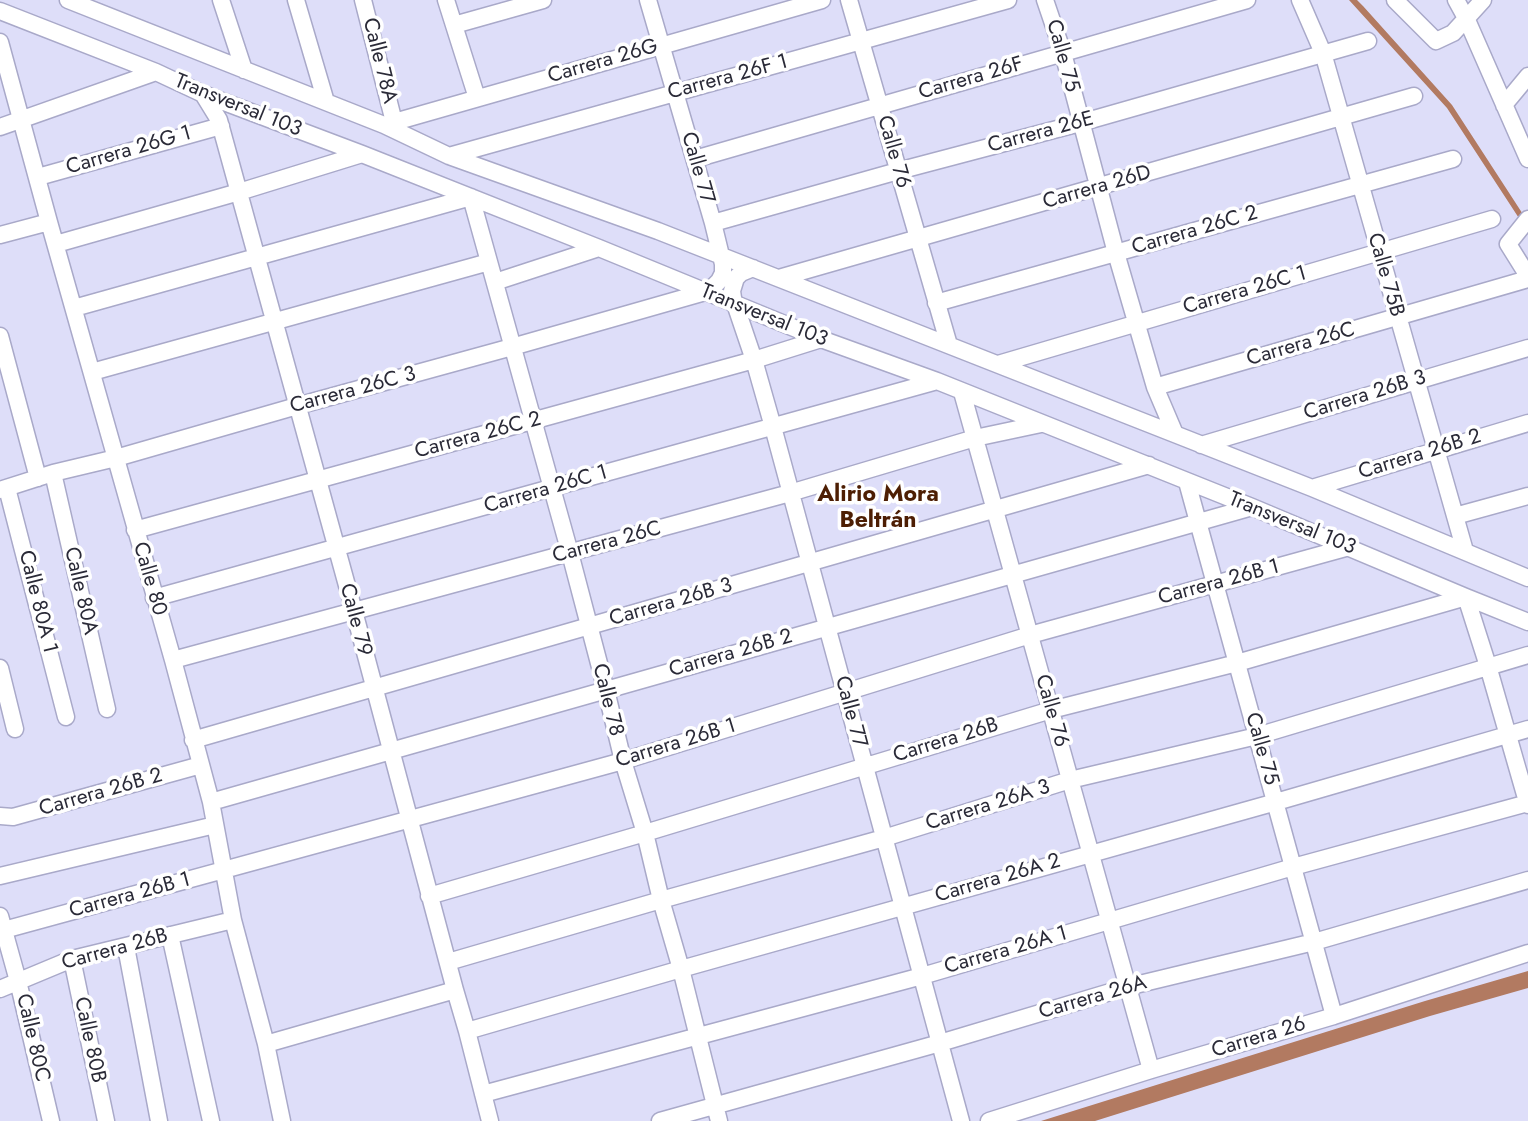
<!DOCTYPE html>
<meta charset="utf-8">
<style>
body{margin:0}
canvas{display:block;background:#dedef9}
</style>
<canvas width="1528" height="1121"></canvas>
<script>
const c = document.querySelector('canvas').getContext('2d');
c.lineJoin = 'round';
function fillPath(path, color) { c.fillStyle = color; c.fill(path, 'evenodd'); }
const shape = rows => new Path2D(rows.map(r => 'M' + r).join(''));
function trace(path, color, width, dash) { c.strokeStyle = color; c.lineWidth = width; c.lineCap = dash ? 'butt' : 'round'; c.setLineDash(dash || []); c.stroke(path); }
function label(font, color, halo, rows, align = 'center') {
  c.font = font + ' Jost,sans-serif'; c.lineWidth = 7; c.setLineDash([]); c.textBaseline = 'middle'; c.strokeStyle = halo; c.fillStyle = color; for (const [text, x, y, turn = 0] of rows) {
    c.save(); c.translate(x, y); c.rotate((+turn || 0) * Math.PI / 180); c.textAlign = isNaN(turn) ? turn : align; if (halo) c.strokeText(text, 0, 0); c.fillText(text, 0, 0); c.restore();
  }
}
fillPath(shape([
 [1349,0,1357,0,1363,6,1452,105,1528,222,1528,232,1447,108],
 [1528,971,1528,988,1430,1016,1095,1121,1041,1121,1425,1001]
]), '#b27a61');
const minor = shape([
 [68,0,384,125,449,156,658,231,1312,488,1528,578],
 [221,0,244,70],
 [296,0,326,102],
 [363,0,394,122],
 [446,0,477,98],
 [849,0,949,345],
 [1045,0,1063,53,1116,253,1155,387,1175,434],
 [1300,0,1323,53,1465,551],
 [1395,0,1436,41,1453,33,1483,0],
 [1456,0,1467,20,1528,159],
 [0,11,156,72,203,94,362,154,599,248,821,339,937,381,1252,507,1466,597,1528,622],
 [454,25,543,0],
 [0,42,49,222,173,660,211,802,233,920,266,1044,282,1121],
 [203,94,219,120,354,611,455,990,467,1031,490,1121],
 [1504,105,1528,76],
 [384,125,822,0],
 [0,127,156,72],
 [449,156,1008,0],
 [695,159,1247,0],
 [38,177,221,126],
 [1528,219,1508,244,1528,276],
 [713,223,898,171,1080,123,1368,41],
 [0,235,49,222],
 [56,244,239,192,362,154],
 [753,268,741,273,736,278,732,291,733,298,754,360,773,427,961,1121],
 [779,278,1414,96],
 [495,282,599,248],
 [936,303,1453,159],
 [74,308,471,197,570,553,606,690,623,761,645,833,661,900,681,969,719,1121],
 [0,336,38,478],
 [998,364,1492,219],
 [92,372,489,262],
 [1155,387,1528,279],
 [962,392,1151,1070],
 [1201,445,1528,348],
 [53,473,107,709],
 [1187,482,1334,1016],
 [7,488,66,717],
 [1312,488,1528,423],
 [0,490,53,473,116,458,297,406,512,347,705,292,713,287,719,281,723,273,723,264,713,223,648,0],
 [1455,516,1528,496],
 [135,530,754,360,821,339],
 [154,598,937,381],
 [173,660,790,493,975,438,1041,424],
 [0,668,15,729],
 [193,740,1149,465],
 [211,802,1252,507],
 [0,816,13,817,201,765],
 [0,876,215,825],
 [429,896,645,833,1051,710,1237,663,1466,597,1488,666,1528,805],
 [0,916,18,981,51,1121],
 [0,931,623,761,1030,635,1349,547],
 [170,935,211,1121],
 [126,947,159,1121],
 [72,959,106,1121],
 [448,962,661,900,884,838,1070,780,1257,736,1528,655],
 [0,989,72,959,233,920],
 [467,1031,681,969,1276,802,1528,729],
 [266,1044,455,990],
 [483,1094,922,976,1293,867,1528,803],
 [660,1121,940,1043,1127,987,1314,942,1528,880],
 [989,1121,1151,1070,1334,1016,1528,953]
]);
trace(minor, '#a9a9c9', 19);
trace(minor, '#fff', 16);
label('21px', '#2a2a37', '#fff', [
 ["Calle 75",1062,56,74],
 ["Calle 78A",379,61,76],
 ["Carrera 26G",603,62,-16],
 ["Carrera 26F 1",728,78,-15],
 ["Carrera 26F",971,79,-16],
 ["Transversal 103",238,106,22],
 ["Carrera 26E",1041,133,-15],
 ["Carrera 26G 1",129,151,-16],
 ["Calle 76",893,152,74],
 ["Calle 77",697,168,74],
 ["Carrera 26D",1097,188,-16],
 ["Carrera 26C 2",1195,231,-16],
 ["Calle 75B",1385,275,74],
 ["Carrera 26C 1",1245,291,-16],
 ["Transversal 103",764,316,22],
 ["Carrera 26C",1301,345,-16],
 ["Carrera 26C 3",353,391,-15],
 ["Carrera 26B 3",1365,396,-17],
 ["Carrera 26C 2",478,436,-15],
 ["Carrera 26B 2",1420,455,-17],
 ["Carrera 26C 1",546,490,-16],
 ["Transversal 103",1292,524,22],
 ["Carrera 26C",607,543,-15],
 ["Calle 80",149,579,74],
 ["Carrera 26B 1",1219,583,-15],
 ["Calle 80A",80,591,77],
 ["Calle 80A 1",37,602,76],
 ["Carrera 26B 3",671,603,-16],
 ["Calle 79",355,620,75],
 ["Carrera 26B 2",731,654,-16],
 ["Calle 78",607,700,76],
 ["Calle 76",1051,711,74],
 ["Calle 77",850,712,75],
 ["Carrera 26B",946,741,-17],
 ["Carrera 26B 1",676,744,-17],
 ["Calle 75",1261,749,74],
 ["Carrera 26B 2",101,793,-16],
 ["Carrera 26A 3",988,806,-17],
 ["Carrera 26A 2",998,879,-16],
 ["Carrera 26B 1",130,896,-15],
 ["Carrera 26B",115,950,-15],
 ["Carrera 26A 1",1006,951,-16],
 ["Carrera 26A",1093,998,-16],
 ["Calle 80C",32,1038,77],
 ["Carrera 26",1259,1038,-17],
 ["Calle 80B",89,1040,78]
]);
label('bold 23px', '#4d1e03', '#fff', [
 ["Alirio Mora",878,495],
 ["Beltrán",878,521]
]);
</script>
